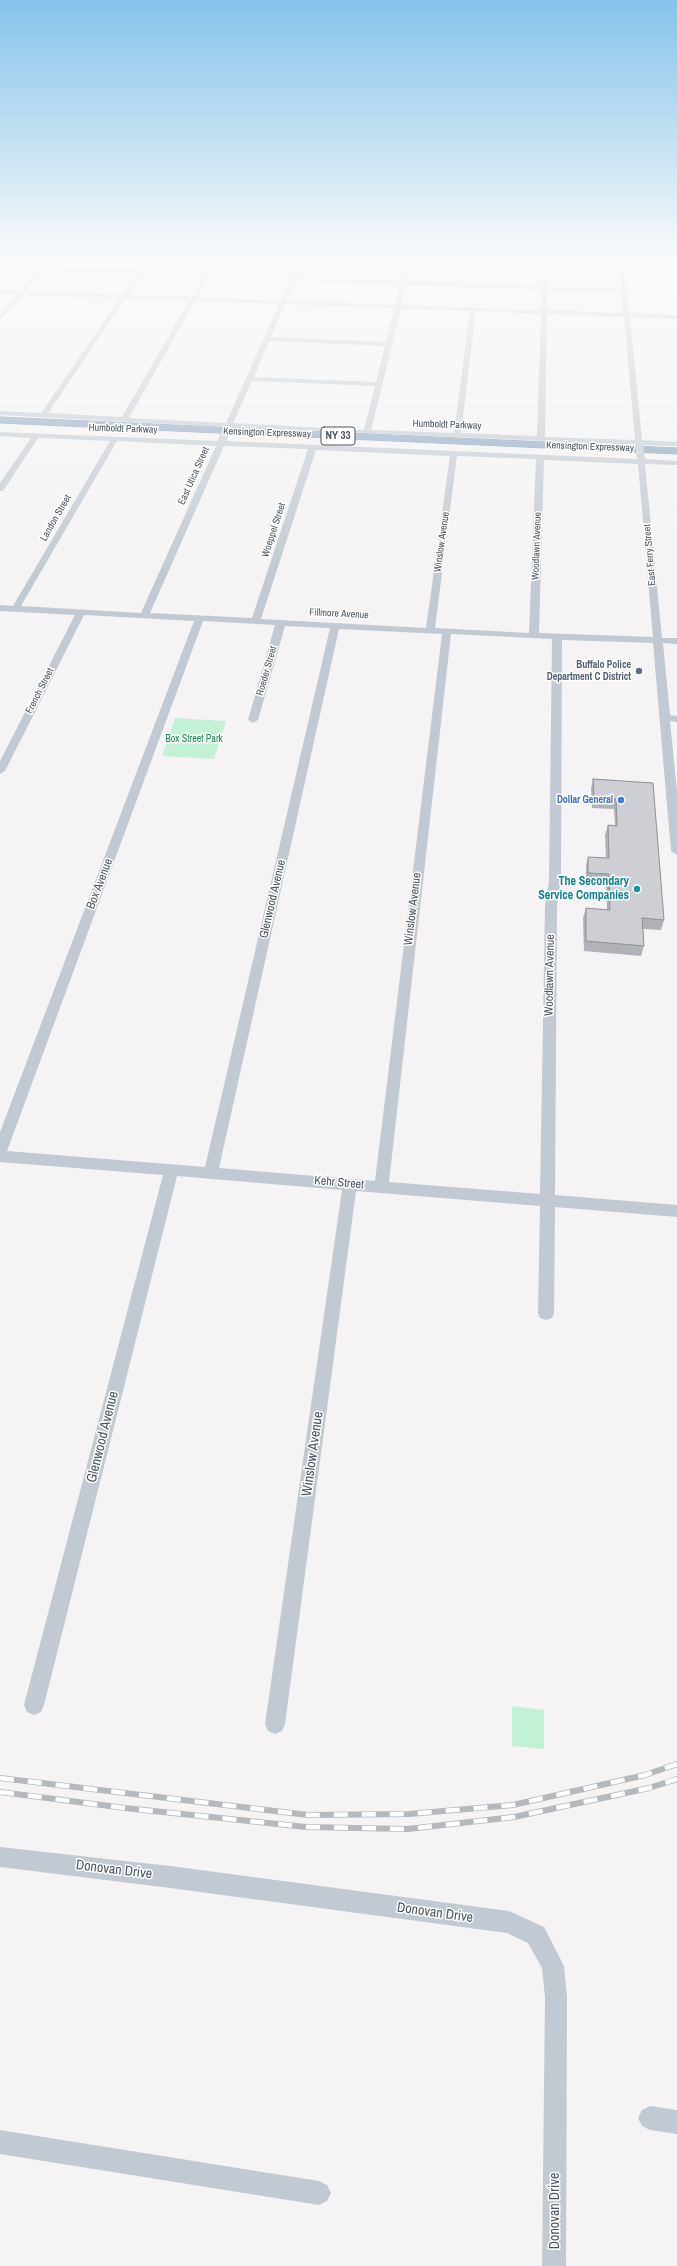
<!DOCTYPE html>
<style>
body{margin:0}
canvas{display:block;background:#f5f3f3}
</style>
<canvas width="677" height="2266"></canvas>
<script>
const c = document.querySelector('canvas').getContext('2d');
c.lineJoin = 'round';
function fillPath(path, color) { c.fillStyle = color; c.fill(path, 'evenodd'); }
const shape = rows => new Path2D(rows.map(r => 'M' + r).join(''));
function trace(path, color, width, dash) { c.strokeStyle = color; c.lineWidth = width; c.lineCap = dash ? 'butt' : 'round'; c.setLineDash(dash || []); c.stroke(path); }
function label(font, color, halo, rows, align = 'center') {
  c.font = font + ' "Archivo Narrow",sans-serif'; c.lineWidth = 3; c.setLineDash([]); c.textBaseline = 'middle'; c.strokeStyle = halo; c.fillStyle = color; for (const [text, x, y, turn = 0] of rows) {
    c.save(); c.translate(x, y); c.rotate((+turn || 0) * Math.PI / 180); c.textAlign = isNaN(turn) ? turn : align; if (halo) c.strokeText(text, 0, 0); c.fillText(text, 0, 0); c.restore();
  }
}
fillPath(shape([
 [175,718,226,721,214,759,162,756],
 [512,1706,544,1710,544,1749,512,1746]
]), '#c3f1d5');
const highway = shape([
 [0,417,677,448,677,454,0,423,0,417]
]);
trace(highway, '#7690ad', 1);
fillPath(shape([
 [48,258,54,258,46,268,139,271,148,258,154,258,145,272,205,274,214,258,220,258,211,274,292,277,300,258,406,261,407,258,413,258,412,261,482,265,479,267,411,264,407,281,541,286,542,258,548,258,547,286,621,289,618,258,624,258,629,313,677,315,677,319,630,317,642,440,677,442,677,446,643,445,639,447,635,445,232,427,228,429,224,427,0,415,0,411,41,413,120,298,23,295,0,320,0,314,17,294,0,294,0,290,20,291,37,271,0,270,0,266,40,268,48,258],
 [305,261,406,264,401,281,297,277,305,261],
 [43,271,137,275,123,295,26,291,43,271],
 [142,275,203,277,192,297,129,295,142,275],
 [209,277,290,280,281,301,197,297,209,277],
 [296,281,400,285,395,305,287,301,296,281],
 [406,285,541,290,541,310,401,305,406,285],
 [547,290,621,293,623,313,547,310,547,290],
 [126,298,189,301,122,417,48,413,126,298],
 [195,301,279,304,226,423,129,418,195,301],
 [285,304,394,308,386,342,271,337,285,304],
 [401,309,470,311,454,433,371,430,401,309],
 [476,311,541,314,537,436,461,433,476,311],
 [547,314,624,317,635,440,545,437,547,314],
 [269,341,385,346,376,382,254,377,269,341],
 [252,381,375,386,364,430,233,423,252,381],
 [0,432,218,441,222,439,226,441,637,459,641,457,645,459,677,461,677,465,645,464,662,638,677,638,677,644,663,643,670,715,677,716,677,722,670,721,677,792,677,855,671,851,653,643,562,640,561,881,557,905,555,1195,677,1205,677,1217,555,1207,554,1313,552,1318,546,1320,540,1318,538,1313,540,1206,356,1191,285,1724,282,1731,275,1734,268,1731,265,1724,342,1190,177,1176,44,1705,41,1712,34,1715,27,1712,24,1705,163,1175,0,1162,0,1132,194,621,84,615,5,771,0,774,0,761,75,615,0,611,0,605,13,606,110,441,38,438,3,491,0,491,0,483,31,438,0,436,0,432],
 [117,441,216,446,141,613,21,606,117,441],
 [224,446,308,449,252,618,150,613,224,446],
 [316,450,450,456,426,628,261,619,316,450],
 [457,456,536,459,529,633,435,628,457,456],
 [544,460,638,464,653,637,539,633,544,460],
 [203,621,275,625,248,720,253,723,258,720,285,626,330,628,205,1167,7,1151,203,621],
 [339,629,442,634,375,1181,219,1168,339,629],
 [451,634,552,639,549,881,545,905,540,1194,389,1182,451,634],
 [0,1847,170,1866,509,1911,544,1927,564,1966,567,1997,566,2266,542,2266,545,1997,542,1968,528,1943,507,1933,170,1888,0,1867,0,1847],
 [650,2106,677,2110,677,2134,650,2130,642,2126,638,2118,642,2110,650,2106],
 [0,2130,319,2181,327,2185,331,2193,327,2201,319,2205,0,2154,0,2130]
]), '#c1cad2');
fillPath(highway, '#8ba5c1');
const rail = shape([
 [0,1778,308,1815,409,1814,513,1805,645,1775,677,1764],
 [0,1792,125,1808,306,1827,408,1829,514,1817,649,1788,677,1779]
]);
trace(rail, '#b5b8bd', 6);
trace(rail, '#fff', 4.5, [14]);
trace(shape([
 [222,441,228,427],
 [639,445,641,459]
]), '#c1cad2', 8);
fillPath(shape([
 [593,779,653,783,664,920,661,930,643,929,644,946,641,956,584,951,583,918,586,908,607,910,606,884,586,882,586,866,588,857,606,858,605,835,608,825,615,826,614,809,592,808,591,789]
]), '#b0b2b7');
const building = shape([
 [593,779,653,783,664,920,642,918,644,946,586,941,586,908,610,910,609,874,588,873,588,857,609,858,608,825,617,826,616,799,594,798,593,779]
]);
fillPath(building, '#cdcfd5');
trace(building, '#909195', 1);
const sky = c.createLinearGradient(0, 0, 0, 576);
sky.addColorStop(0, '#85c3ea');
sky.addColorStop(0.45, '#fafafa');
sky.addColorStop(1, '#fafafa00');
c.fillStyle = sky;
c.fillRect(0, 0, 677, 576);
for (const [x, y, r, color] of [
 [639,671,4,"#5c6f8a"],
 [621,800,4,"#3f7fe0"],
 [637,889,4,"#0f9aa8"]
]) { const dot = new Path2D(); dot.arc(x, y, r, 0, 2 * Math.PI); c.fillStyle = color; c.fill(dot); trace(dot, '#fff', 1.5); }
label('10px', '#4a5661', '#fff', [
 ["Humboldt Parkway",447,425,2],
 ["Humboldt Parkway",123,429,2],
 ["Kensington Expressway",267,433,2],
 ["Kensington Expressway",590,447,2],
 ["East Utica Street",194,476,-66],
 ["Landon Street",56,518,-60],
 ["Woeppel Street",274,530,-72],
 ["Winslow Avenue",442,542,-82],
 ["Woodlawn Avenue",537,546,-88],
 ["East Ferry Street",650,555,-95],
 ["Fillmore Avenue",339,614,3],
 ["Roeder Street",267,671,-74],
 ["French Street",40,691,-63]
]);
label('bold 10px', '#4e5e75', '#fff', [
 ["Buffalo Police",631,665],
 ["Department C District",631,677]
], 'right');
label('10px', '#17864f', '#fff', [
 ["Box Street Park",194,739]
]);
label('bold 10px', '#366cbe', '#fff', [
 ["Dollar General",613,800]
], 'right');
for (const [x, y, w] of [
 [338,436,34]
]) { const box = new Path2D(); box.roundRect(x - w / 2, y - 9, w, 18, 3); c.fillStyle = '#fff'; c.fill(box); trace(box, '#4a5661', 1); }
label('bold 11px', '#4a5661', null, [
 ["NY 33",338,436]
]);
label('bold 12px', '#0d838f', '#fff', [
 ["The Secondary",629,882],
 ["Service Companies",629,896]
], 'right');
label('12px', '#4a5661', '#fff', [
 ["Box Avenue",100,884,-69],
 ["Glenwood Avenue",273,899,-77],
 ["Winslow Avenue",413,909,-83],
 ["Woodlawn Avenue",550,975,-89],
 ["Kehr Street",339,1183,5]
]);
label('14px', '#4a5661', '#fff', [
 ["Glenwood Avenue",103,1437,-76],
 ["Winslow Avenue",313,1454,-82],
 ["Donovan Drive",114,1870,7],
 ["Donovan Drive",435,1913,8],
 ["Donovan Drive",555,2211,-90]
]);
</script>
